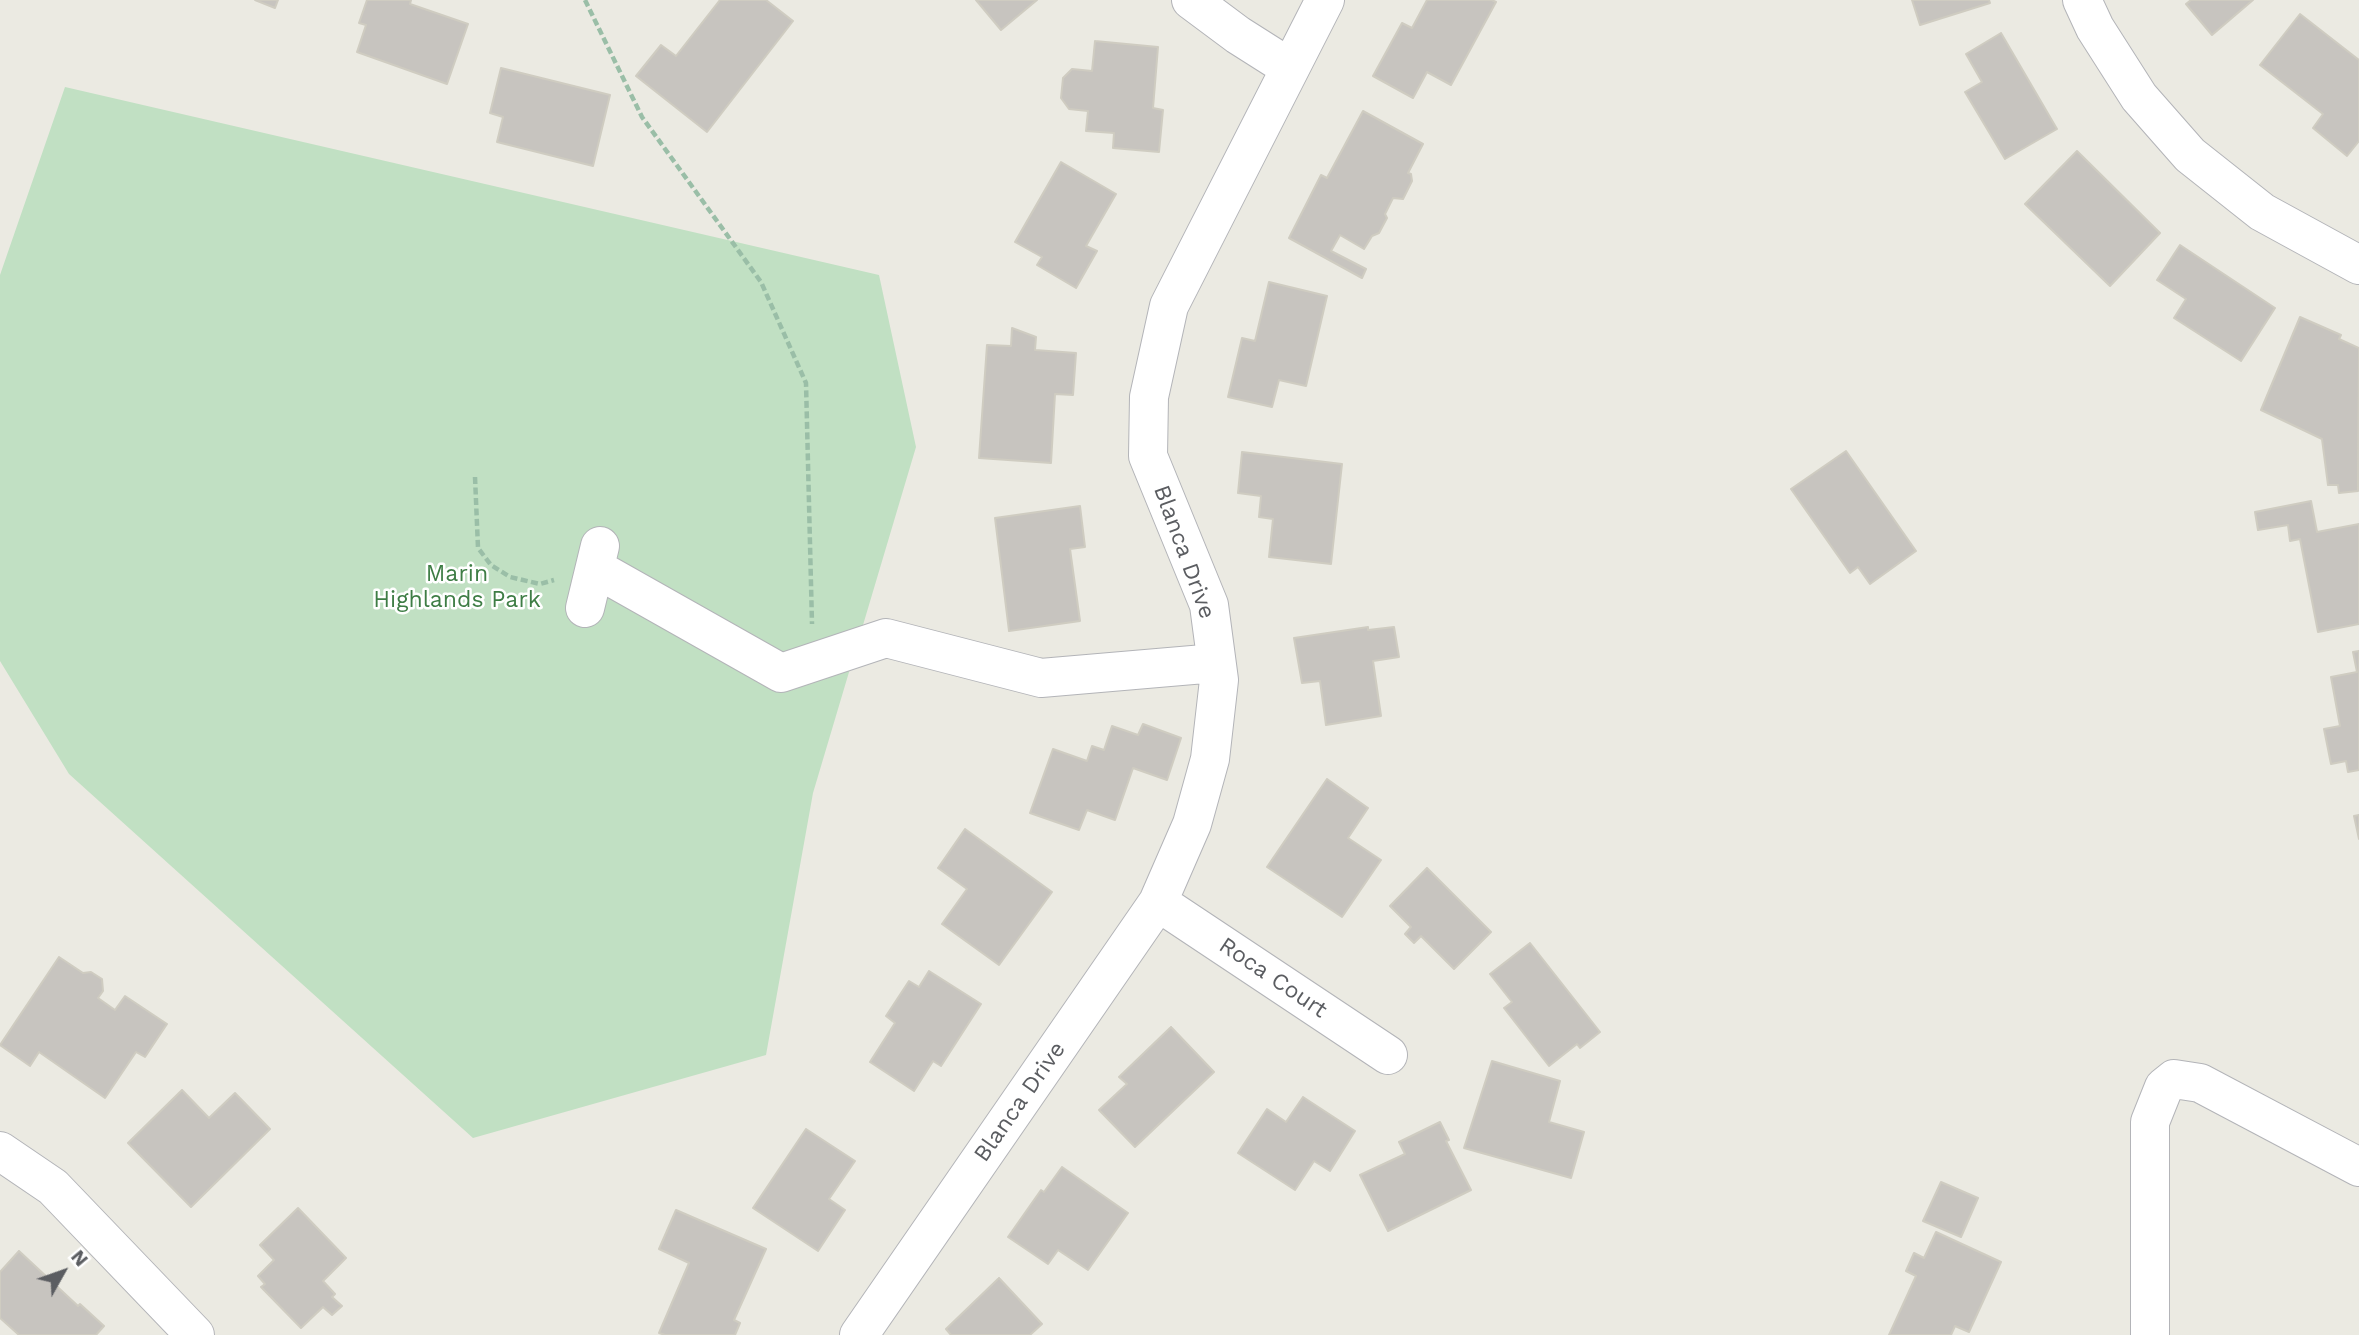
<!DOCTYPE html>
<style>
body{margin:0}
#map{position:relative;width:2359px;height:1335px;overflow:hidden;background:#ebeae2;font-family:"Work Sans",sans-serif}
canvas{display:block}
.north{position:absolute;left:28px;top:1237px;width:70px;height:70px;-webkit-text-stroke:5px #fff;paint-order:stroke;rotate:50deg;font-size:19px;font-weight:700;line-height:28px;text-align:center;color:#5b5d61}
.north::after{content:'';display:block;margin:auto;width:24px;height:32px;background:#5b5d61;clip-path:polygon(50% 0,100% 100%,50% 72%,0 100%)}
</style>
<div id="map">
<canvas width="2359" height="1335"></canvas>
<div class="north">N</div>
</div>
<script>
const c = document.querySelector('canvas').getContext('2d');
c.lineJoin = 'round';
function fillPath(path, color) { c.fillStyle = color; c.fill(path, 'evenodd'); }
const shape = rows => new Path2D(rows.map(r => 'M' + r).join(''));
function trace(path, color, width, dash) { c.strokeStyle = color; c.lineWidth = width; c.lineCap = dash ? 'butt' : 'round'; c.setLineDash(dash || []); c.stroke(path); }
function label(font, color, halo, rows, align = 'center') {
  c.font = font + ' "Work Sans",sans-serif'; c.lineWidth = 5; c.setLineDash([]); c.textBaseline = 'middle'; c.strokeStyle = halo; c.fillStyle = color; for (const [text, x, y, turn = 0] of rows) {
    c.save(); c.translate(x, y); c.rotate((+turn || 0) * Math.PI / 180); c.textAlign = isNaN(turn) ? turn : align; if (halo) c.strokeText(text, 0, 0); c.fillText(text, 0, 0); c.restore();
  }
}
fillPath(shape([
 [65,87,879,275,916,447,813,793,766,1055,473,1138,69,774,0,661,0,275]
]), '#c1e0c3');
const building = shape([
 [255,0,278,0,275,8,255,0],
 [367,0,411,0,410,4,468,24,447,84,357,52,366,25,359,23,367,0],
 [720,0,766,0,793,21,707,132,636,76,661,45,676,56,720,0],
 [976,0,1037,0,1001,30,976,0],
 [1427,0,1492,0,1496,2,1451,85,1427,72,1413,98,1373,76,1402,23,1412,28,1427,0],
 [1912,0,1989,0,1990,3,1920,25,1912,0],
 [2191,0,2253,0,2212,35,2186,4,2191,0],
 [2300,14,2359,60,2359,141,2347,156,2313,128,2323,114,2260,65,2300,14],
 [2001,33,2057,129,2005,159,1965,92,1982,82,1966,54,2001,33],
 [1095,41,1158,47,1153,108,1163,110,1159,152,1113,148,1114,133,1086,131,1088,111,1069,109,1061,98,1063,78,1072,69,1092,71,1095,41],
 [501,68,610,95,593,166,497,142,503,117,490,113,501,68],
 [1363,111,1423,144,1408,173,1411,174,1412,181,1403,199,1393,198,1385,214,1387,218,1379,233,1372,236,1364,249,1340,235,1331,251,1366,269,1362,278,1289,238,1321,175,1327,178,1363,111],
 [2077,151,2160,233,2110,286,2025,204,2077,151],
 [1061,162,1116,194,1086,246,1097,251,1076,288,1037,265,1042,257,1015,242,1061,162],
 [2180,245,2275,308,2241,361,2174,318,2186,299,2157,280,2180,245],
 [1269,282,1327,296,1306,386,1279,380,1272,407,1228,397,1242,338,1255,341,1269,282],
 [2300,317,2341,335,2339,339,2359,348,2358,491,2339,493,2338,485,2328,485,2322,439,2261,410,2300,317],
 [1012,328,1036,337,1035,350,1076,353,1073,395,1055,394,1051,463,979,458,987,345,1011,346,1012,328],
 [1846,451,1916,551,1870,584,1858,567,1850,573,1791,489,1846,451],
 [1242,452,1342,464,1331,564,1269,557,1273,519,1259,517,1261,496,1238,493,1242,452],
 [2311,501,2317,532,2359,524,2359,624,2318,632,2300,539,2290,541,2288,525,2258,530,2255,512,2311,501],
 [1080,506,1085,547,1070,549,1080,621,1009,631,995,518,1080,506],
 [1368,627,1368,630,1394,627,1399,657,1373,661,1381,716,1326,725,1320,681,1302,683,1294,638,1368,627],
 [2359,651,2359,770,2348,772,2346,761,2331,764,2324,729,2340,726,2331,677,2357,672,2353,652,2359,651],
 [1143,724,1181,738,1167,780,1133,768,1115,820,1087,810,1079,830,1030,813,1053,749,1087,761,1092,746,1104,750,1112,726,1138,735,1143,724],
 [1327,779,1368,808,1348,838,1381,860,1342,917,1267,867,1327,779],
 [2359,815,2359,839,2354,816,2359,815],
 [965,829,1052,892,999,965,942,924,967,889,938,868,965,829],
 [1427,868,1491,932,1454,969,1421,936,1414,943,1405,934,1411,927,1390,906,1427,868],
 [1530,943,1600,1032,1580,1048,1577,1044,1549,1066,1504,1008,1512,1002,1490,974,1530,943],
 [59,957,83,973,91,972,102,979,103,991,98,998,115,1010,125,996,167,1024,145,1057,136,1052,105,1098,39,1052,30,1066,0,1045,59,957],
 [929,971,981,1004,941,1066,933,1061,914,1091,870,1062,895,1023,886,1016,909,981,919,987,929,971],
 [1171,1027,1214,1072,1135,1147,1099,1110,1127,1084,1119,1077,1171,1027],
 [1492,1061,1560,1081,1549,1122,1584,1132,1571,1178,1464,1148,1492,1061],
 [182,1090,209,1118,235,1093,270,1129,191,1207,128,1143,182,1090],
 [1303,1097,1355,1131,1330,1171,1314,1161,1295,1190,1238,1153,1267,1109,1286,1122,1303,1097],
 [1440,1122,1449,1140,1446,1141,1471,1190,1388,1231,1360,1175,1405,1154,1399,1142,1440,1122],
 [806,1129,855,1161,829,1199,845,1210,818,1251,753,1208,806,1129],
 [1062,1167,1128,1213,1088,1270,1058,1250,1048,1264,1008,1237,1041,1190,1044,1192,1062,1167],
 [1941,1182,1978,1198,1961,1237,1923,1221,1941,1182],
 [298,1208,346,1258,323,1281,335,1294,332,1297,342,1306,332,1315,323,1307,301,1328,261,1287,265,1284,258,1276,274,1260,260,1245,298,1208],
 [676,1210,766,1249,734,1320,740,1323,735,1335,665,1335,659,1333,689,1263,659,1249,676,1210],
 [1936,1232,2001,1262,1969,1332,1955,1326,1951,1335,1889,1335,1916,1276,1906,1271,1914,1253,1924,1258,1936,1232],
 [19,1251,78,1306,80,1304,104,1326,96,1335,19,1335,0,1318,0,1272,19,1251],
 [999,1278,1042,1324,1030,1335,951,1335,946,1329,999,1278]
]);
fillPath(building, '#c7c4bf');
trace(building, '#cfccc1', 2);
const minor = shape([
 [1191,0,1238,35,1290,68],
 [2082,0,2095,28,2139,97,2190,155,2262,212,2359,265],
 [595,568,781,673,886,638,1041,678,1216,663],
 [585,608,600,546],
 [1158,902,1388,1055],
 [0,1151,53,1187,195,1335],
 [859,1335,1158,902,1192,824,1210,759,1219,680,1209,605,1148,456,1149,397,1169,306,1325,0],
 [2150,1335,2150,1122,2164,1087,2174,1079,2200,1083,2359,1167]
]);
trace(minor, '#b3b4b8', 40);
trace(shape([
 [585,0,642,117,761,282,806,383,812,624],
 [475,477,478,548,491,565,510,577,540,584,554,580]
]), '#9abea7', 4.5, [7, 3.5]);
trace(minor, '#fff', 38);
label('23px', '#5b5d61', '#fff', [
 ["Blanca Drive",1184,552,70],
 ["Roca Court",1273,978,34],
 ["Blanca Drive",1020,1102,-55]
]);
label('23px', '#3e7d45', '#fff', [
 ["Marin",457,574],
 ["Highlands Park",457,600]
]);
</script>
